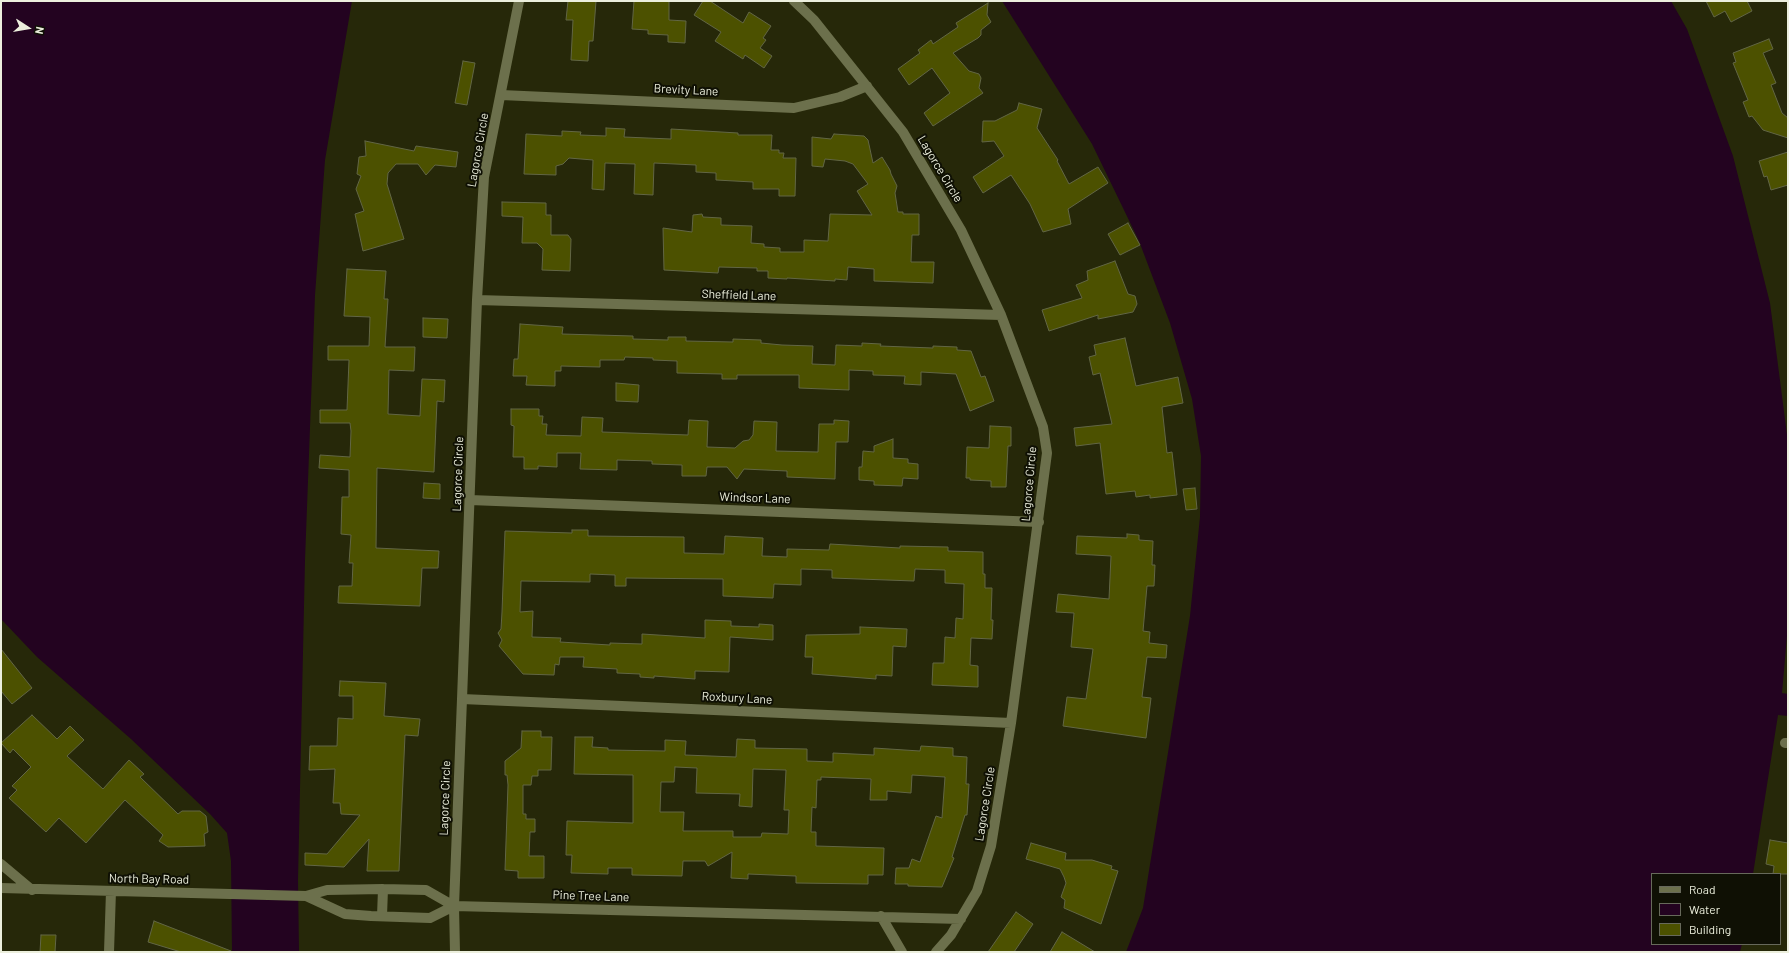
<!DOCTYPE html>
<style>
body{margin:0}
#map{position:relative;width:1789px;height:953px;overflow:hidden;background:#262809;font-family:Barlow,sans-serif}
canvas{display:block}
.frame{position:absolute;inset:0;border:2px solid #ecefdd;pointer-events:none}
.legend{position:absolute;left:1651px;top:873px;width:130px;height:72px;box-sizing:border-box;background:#0f1004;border:1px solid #67695b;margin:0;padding:5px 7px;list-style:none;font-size:12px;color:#ecefdd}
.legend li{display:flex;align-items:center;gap:8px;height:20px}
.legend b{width:20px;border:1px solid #67695b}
.north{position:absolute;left:8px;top:8px;width:40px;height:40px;-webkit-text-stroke:3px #0f1004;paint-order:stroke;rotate:102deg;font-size:11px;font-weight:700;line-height:16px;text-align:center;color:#ecefdd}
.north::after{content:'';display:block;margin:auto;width:14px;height:18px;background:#ecefdd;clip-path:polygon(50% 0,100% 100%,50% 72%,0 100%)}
</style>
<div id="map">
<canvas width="1789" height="953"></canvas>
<div class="frame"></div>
<ul class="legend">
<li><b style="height:5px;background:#6c704c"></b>Road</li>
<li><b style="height:11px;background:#230320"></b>Water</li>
<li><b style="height:11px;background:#4c5100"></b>Building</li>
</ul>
<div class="north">N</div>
</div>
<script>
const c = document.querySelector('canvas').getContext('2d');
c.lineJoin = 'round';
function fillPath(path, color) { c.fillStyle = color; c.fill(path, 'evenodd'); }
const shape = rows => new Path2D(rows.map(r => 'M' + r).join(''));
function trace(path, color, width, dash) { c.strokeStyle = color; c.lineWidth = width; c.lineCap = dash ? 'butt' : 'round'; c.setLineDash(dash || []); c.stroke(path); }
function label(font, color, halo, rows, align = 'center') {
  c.font = font + ' Barlow,sans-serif'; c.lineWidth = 4; c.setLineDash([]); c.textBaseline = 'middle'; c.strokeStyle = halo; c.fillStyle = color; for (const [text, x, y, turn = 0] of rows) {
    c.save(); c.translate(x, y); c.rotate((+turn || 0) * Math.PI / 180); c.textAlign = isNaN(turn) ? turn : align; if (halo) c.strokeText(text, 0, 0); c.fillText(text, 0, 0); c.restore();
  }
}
fillPath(shape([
 [1,1,352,1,325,160,315,295,305,560,298,880,299,952,232,952,231,861,227,833,210,814,131,739,37,657,1,619],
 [1002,1,1671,1,1687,29,1733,156,1770,303,1787,435,1788,624,1782,693,1788,694,1788,716,1778,715,1753,874,1652,874,1652,944,1742,944,1740,952,1126,952,1143,908,1190,616,1200,517,1201,456,1192,399,1170,323,1139,241,1092,144]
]), '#230320');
const building = shape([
 [568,1,596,1,593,41,589,41,588,61,571,60,573,20,566,20,568,1],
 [634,1,669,1,669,20,686,21,685,43,668,42,668,35,648,34,648,30,632,29,634,1],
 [703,1,710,1,743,23,749,12,771,26,763,38,766,40,760,48,772,56,764,68,745,55,743,59,715,41,721,32,694,15,703,1],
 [1706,1,1747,1,1752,11,1731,22,1725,11,1714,17,1706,1],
 [988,3,987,15,991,22,981,30,981,35,978,38,953,53,969,71,979,74,981,78,979,88,983,93,933,126,924,113,950,93,932,68,909,85,898,69,920,53,918,50,931,40,933,44,958,27,956,23,988,3],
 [1769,39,1773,49,1763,53,1776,83,1771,85,1782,113,1788,118,1788,138,1763,130,1752,116,1749,117,1743,102,1748,100,1733,63,1736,62,1733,53,1769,39],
 [463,61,475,63,467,105,455,103,463,61],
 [1019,103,1042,109,1037,128,1058,160,1057,161,1069,184,1098,167,1108,183,1068,209,1071,224,1043,232,1030,204,1011,175,983,193,973,177,1004,156,994,141,982,142,983,121,995,121,1017,110,1019,103],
 [606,128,625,129,624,137,671,139,671,129,738,133,738,135,772,135,771,150,779,150,779,153,784,153,783,158,796,158,795,196,779,196,779,189,753,189,753,182,716,180,716,173,696,172,696,165,654,163,653,195,634,194,635,164,605,163,604,190,592,189,593,160,569,158,563,164,556,166,556,175,524,174,526,134,562,136,562,131,581,132,580,135,606,136,606,128],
 [834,134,864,136,868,140,873,163,882,157,890,170,891,174,897,186,895,193,898,212,903,212,903,214,919,214,919,235,912,235,911,262,934,262,933,283,874,281,874,269,848,267,847,280,835,279,835,281,787,278,787,279,768,278,768,271,757,271,757,268,719,267,718,273,664,270,663,228,692,232,693,215,702,214,703,217,721,218,721,225,752,226,751,243,764,244,764,247,780,248,780,252,804,252,804,240,828,241,830,214,872,215,857,191,868,184,853,164,845,161,825,159,823,167,812,166,812,137,831,139,834,134],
 [365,141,414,151,416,146,458,152,456,167,435,165,426,175,418,164,396,164,388,173,387,184,404,239,363,251,355,214,364,211,356,189,361,176,357,174,359,157,366,156,365,141],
 [1788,152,1788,185,1771,190,1767,176,1764,177,1759,161,1788,152],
 [502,202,546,203,546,215,551,215,551,235,568,235,571,239,570,271,542,270,543,249,537,243,522,243,523,217,502,216,502,202],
 [1128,223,1140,245,1120,255,1108,234,1128,223],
 [1115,261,1128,294,1135,296,1137,304,1133,312,1098,319,1098,315,1049,331,1042,310,1082,298,1076,285,1088,280,1087,271,1115,261],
 [347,269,386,271,384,299,388,299,385,347,415,347,414,371,389,370,388,414,420,416,422,379,445,380,444,402,437,401,434,472,377,468,376,548,439,551,438,568,422,568,420,606,338,603,339,586,352,586,353,563,349,563,351,535,341,534,342,497,349,497,349,470,319,468,320,455,350,457,351,431,350,423,320,423,320,410,347,410,349,360,328,360,328,346,369,346,370,317,344,316,347,269],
 [423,318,448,319,447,338,423,337,423,318],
 [520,324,563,327,562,334,633,336,633,339,668,340,668,337,686,337,686,341,733,342,733,339,761,340,761,343,782,345,813,346,812,364,835,365,836,345,862,346,862,343,881,344,880,346,933,348,933,346,957,347,957,350,971,351,981,377,985,376,994,401,970,411,956,374,921,372,921,385,904,384,905,376,873,375,873,371,849,370,849,390,799,388,799,375,737,375,737,379,722,379,722,374,677,373,677,361,653,360,653,358,625,357,624,360,600,360,600,367,561,366,561,371,555,371,555,386,526,385,527,376,513,376,514,359,518,359,520,324],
 [1125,338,1136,386,1178,377,1183,403,1162,407,1167,453,1172,452,1177,495,1150,498,1150,495,1136,497,1135,491,1106,494,1100,443,1076,446,1074,428,1112,424,1100,373,1093,375,1089,357,1096,355,1094,345,1125,338],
 [616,383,639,385,638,402,616,401,616,383],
 [511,409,539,409,539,416,543,416,542,424,547,424,546,435,581,436,582,417,603,418,602,432,688,435,689,420,708,421,707,447,735,448,743,441,749,440,753,435,754,421,777,422,776,451,818,452,819,424,834,424,834,420,849,421,848,442,836,442,835,479,787,477,787,471,744,469,737,479,727,467,707,467,706,476,682,476,682,465,652,464,652,461,617,460,617,470,580,469,581,453,557,453,557,467,538,466,538,469,524,469,524,457,513,457,514,426,511,425,511,409],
 [990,426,1011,427,1011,446,1008,446,1006,487,991,487,991,481,970,480,970,478,966,478,967,447,989,448,990,426],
 [893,439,893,458,908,459,908,463,918,464,918,479,903,478,902,486,874,485,874,481,859,480,859,467,862,467,863,451,874,452,874,446,893,439],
 [424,483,440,484,440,499,423,498,424,483],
 [1195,488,1197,509,1186,510,1183,489,1195,488],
 [572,530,588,530,588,536,684,537,684,553,724,554,725,536,763,538,762,556,787,557,787,549,829,550,830,544,900,548,900,546,948,547,948,551,983,552,983,574,985,574,985,588,992,588,991,620,993,620,992,639,971,638,970,665,978,666,978,687,932,685,933,663,944,663,945,637,955,638,956,618,963,619,964,584,945,583,945,570,915,569,914,581,832,578,832,570,801,569,801,585,774,584,773,598,723,596,723,579,626,578,626,586,615,586,615,575,590,574,590,582,521,581,520,612,533,611,532,637,561,638,560,642,610,645,610,643,642,644,642,634,705,638,705,620,731,621,731,626,759,627,759,624,773,625,773,640,730,637,729,672,695,671,695,679,654,676,654,678,640,677,640,674,617,673,617,669,583,667,584,657,560,657,559,665,555,664,554,675,523,674,499,646,502,640,498,633,501,629,502,612,505,531,572,533,572,530],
 [1127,534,1139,535,1139,540,1153,541,1152,565,1155,565,1154,586,1147,586,1143,631,1150,632,1149,643,1167,645,1166,658,1147,657,1142,697,1151,698,1146,738,1063,726,1067,697,1086,699,1093,649,1071,647,1074,613,1056,612,1058,594,1109,599,1111,556,1076,554,1077,536,1127,538,1127,534],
 [860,627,907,629,906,647,893,646,892,676,876,675,876,679,812,674,813,657,805,657,806,635,860,634,860,627],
 [1,649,32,688,12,704,1,691,1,649],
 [340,681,386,683,384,716,420,719,418,736,405,735,399,871,367,871,369,839,344,867,305,865,305,853,327,854,360,815,341,814,340,803,333,803,335,769,309,770,310,746,337,746,338,718,353,719,353,696,339,696,340,681],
 [32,715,57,739,70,726,84,740,67,756,103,789,129,760,144,774,140,777,178,814,182,811,200,811,206,816,208,832,204,834,205,846,168,847,159,841,163,835,125,800,86,843,59,818,46,832,9,798,17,790,12,786,31,767,13,749,10,753,1,743,32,715],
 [522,731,541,731,541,737,552,737,551,770,538,770,538,776,532,776,531,785,523,785,523,814,526,814,526,819,535,819,535,832,530,832,529,856,544,856,544,878,518,878,518,871,505,870,508,785,507,775,505,775,505,761,521,748,522,731],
 [575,737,593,737,592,747,608,748,608,750,665,751,665,740,686,741,685,755,736,757,737,739,755,740,755,748,807,749,807,761,833,762,833,753,874,755,874,748,920,751,921,746,953,748,953,756,967,757,966,784,969,784,967,815,965,815,952,857,954,858,942,887,908,886,908,884,895,884,896,868,909,868,912,859,920,862,936,816,942,818,945,777,912,775,911,793,887,791,887,800,870,800,871,779,821,777,821,780,817,780,816,808,812,807,811,832,816,832,816,846,884,848,883,875,868,875,868,884,796,883,796,876,748,874,748,879,731,878,732,852,708,866,705,861,683,861,682,876,632,875,632,868,608,868,608,874,571,873,572,855,566,855,567,821,633,823,633,775,574,774,575,737],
 [675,767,697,768,696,793,740,794,739,806,752,807,753,769,786,770,784,810,789,810,788,834,762,833,761,837,733,837,733,831,683,831,684,812,660,812,661,782,674,782,675,767],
 [1770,840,1788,843,1788,874,1773,874,1774,866,1766,864,1770,840],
 [1031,843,1066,853,1065,860,1092,860,1112,866,1111,869,1118,871,1101,924,1064,908,1065,900,1061,897,1066,883,1064,877,1060,869,1026,859,1031,843],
 [1016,912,1033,924,1014,952,988,952,1016,912],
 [154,921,231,951,230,952,181,952,148,942,154,921],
 [1062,932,1095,952,1050,952,1062,932],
 [41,935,56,935,55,952,40,952,41,935]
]);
fillPath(building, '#4c5100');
trace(building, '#626645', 1);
trace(shape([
 [794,1,814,20,903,132,961,230,1001,315,1043,427,1047,453,1011,723,991,846,977,891,951,935,936,952],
 [501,95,794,108,840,97,867,86],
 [477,300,1001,315],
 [470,500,1039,522],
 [462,699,1011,723],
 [1785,743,1788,743],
 [1,864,32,890],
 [1,888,306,896,327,890,383,889,426,890,454,906],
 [306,896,345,914,371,916,430,918,454,906,961,919],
 [382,916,383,889],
 [881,916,902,952],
 [109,952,111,891],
 [455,952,454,906,462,699,477,300,484,177,519,1]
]), '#6c704c', 10);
label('12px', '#ecefdd', '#0f1004', [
 ["Brevity Lane",686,90,3],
 ["Lagorce Circle",478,150,-80],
 ["Lagorce Circle",940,169,59],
 ["Sheffield Lane",739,295,2],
 ["Lagorce Circle",458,474,-88],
 ["Lagorce Circle",1029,484,-85],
 ["Windsor Lane",755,498,2],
 ["Roxbury Lane",737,698,3],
 ["Lagorce Circle",445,798,-88],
 ["Lagorce Circle",985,804,-81],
 ["North Bay Road",149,879,1],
 ["Pine Tree Lane",591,896,2]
]);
</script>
